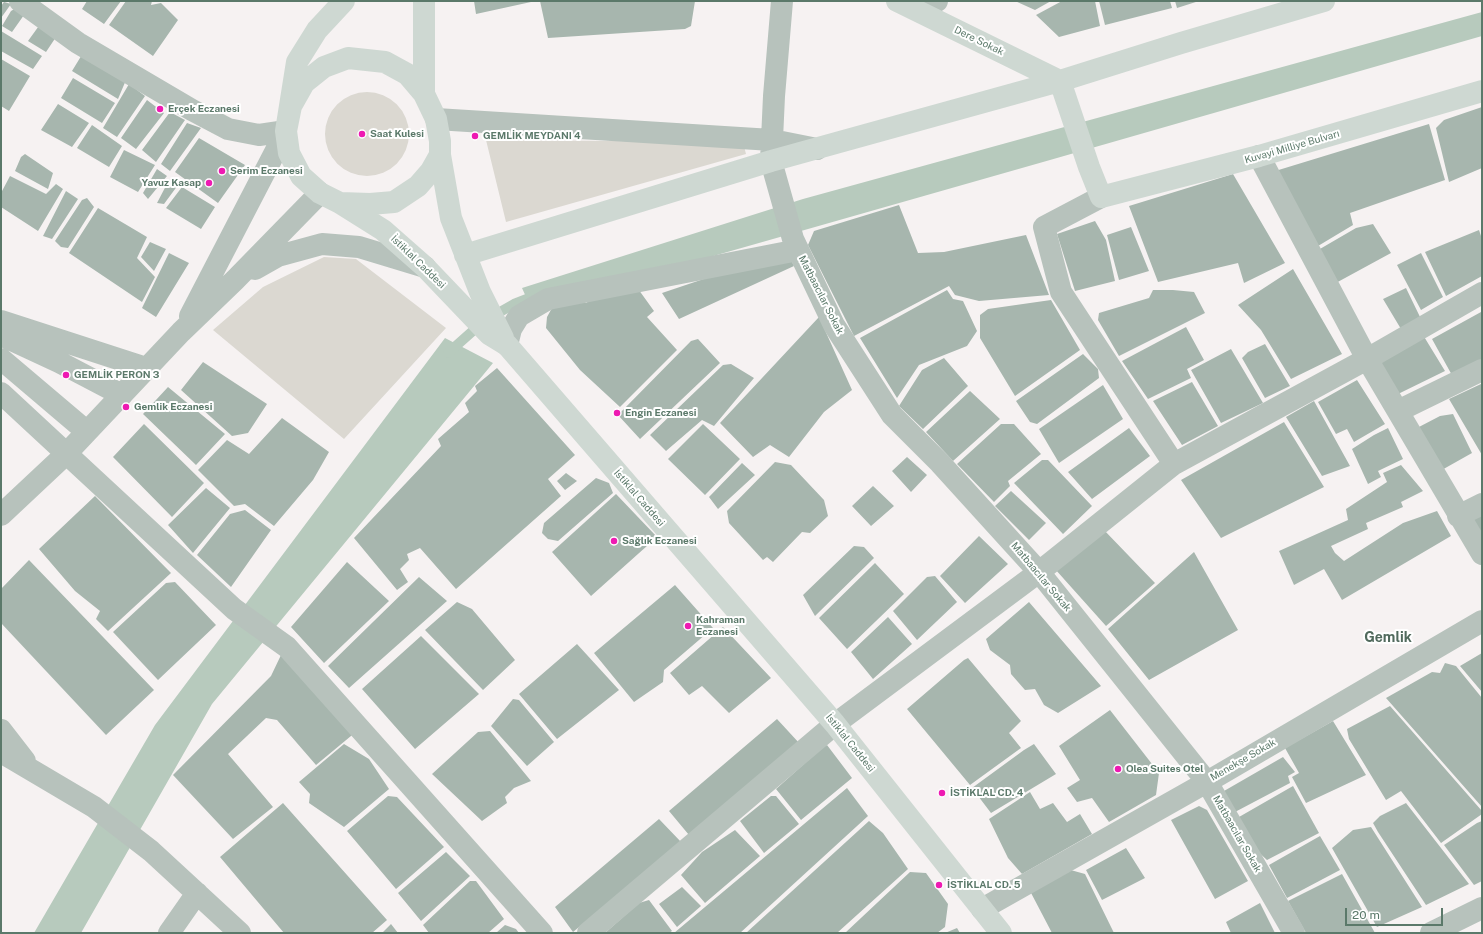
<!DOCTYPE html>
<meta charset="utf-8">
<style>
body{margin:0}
#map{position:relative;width:1483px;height:934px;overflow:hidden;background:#f6f2f2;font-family:"Public Sans",sans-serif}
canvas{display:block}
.frame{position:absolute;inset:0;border:2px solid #5b796a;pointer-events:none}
.scale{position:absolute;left:1345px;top:908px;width:98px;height:18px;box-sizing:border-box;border:2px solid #5b796a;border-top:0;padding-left:5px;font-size:12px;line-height:14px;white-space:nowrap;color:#5b796a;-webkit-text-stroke:3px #fff;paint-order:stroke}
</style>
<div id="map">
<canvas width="1483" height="934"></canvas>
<div class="frame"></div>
<div class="scale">20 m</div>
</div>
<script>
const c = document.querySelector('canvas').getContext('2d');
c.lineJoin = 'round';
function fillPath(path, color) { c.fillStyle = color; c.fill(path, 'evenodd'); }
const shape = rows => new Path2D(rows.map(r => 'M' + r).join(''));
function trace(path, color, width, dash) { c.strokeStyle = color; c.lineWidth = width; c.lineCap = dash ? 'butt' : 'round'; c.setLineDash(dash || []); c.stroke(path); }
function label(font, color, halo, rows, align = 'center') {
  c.font = font + ' "Public Sans",sans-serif'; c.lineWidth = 4; c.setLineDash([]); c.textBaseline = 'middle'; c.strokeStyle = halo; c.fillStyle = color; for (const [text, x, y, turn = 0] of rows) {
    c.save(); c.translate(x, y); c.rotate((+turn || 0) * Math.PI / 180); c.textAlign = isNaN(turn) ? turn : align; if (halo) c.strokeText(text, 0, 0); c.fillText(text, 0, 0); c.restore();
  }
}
fillPath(shape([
 '325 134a42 42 0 1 1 84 0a42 42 0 1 1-84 0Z',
 [486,140,743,142,746,154,506,222],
 [324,257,356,259,446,328,344,439,213,330,263,287]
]), '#dbd8d1');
fillPath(shape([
 [1482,12,1482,36,1050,160,531,308,522,288,803,199],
 [445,338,493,363,212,704,81,933,34,933,155,725]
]), '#b7cabd');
trace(shape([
 [448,353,484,321,514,304,537,295]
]), '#b7cabd', 10);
fillPath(shape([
 [87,1,121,1,104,24,82,9],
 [126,1,152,1,151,5,161,3,178,20,153,56,109,25],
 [474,1,531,1,531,2,476,14],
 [540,1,695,1,691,26,685,29,548,38],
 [1015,1,1051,1,1035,10],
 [1062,1,1095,1,1100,26,1059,37,1036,15],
 [1099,1,1170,1,1172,8,1105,25],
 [1175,1,1199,1,1177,8],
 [4,2,11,4,1,18,1,6],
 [16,8,24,15,12,32,2,26,11,11],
 [41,23,58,34,46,52,28,41],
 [1,31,42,56,33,69,1,51],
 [83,53,126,80,118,99,72,71],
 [1,59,30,76,9,111,1,106],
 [73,78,115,103,102,123,61,98],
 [129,84,145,96,117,137,103,128],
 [147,100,164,113,136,149,121,138],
 [58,104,89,123,72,147,41,130],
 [1482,107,1482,168,1449,182,1436,128,1444,120],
 [170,112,185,120,156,162,142,150],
 [187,123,201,128,170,171,161,164],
 [1429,124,1445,180,1350,213,1353,225,1313,249,1272,172],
 [92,125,122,146,109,167,77,148],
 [199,138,245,165,218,203,175,172],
 [124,150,155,165,138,192,110,177],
 [25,154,53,173,48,189,15,171,21,157],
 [157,169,167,176,148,199,143,193],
 [1233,174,1285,263,1244,283,1238,263,1158,282,1129,206],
 [10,176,46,194,56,184,63,189,38,231,1,207,1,193],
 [173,177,178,185,164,204,157,203,169,180],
 [182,187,215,207,201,229,166,208],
 [66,191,78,199,52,239,43,236],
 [87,198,94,207,68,248,61,247,55,241,82,200],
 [899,205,918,253,944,252,1026,235,1049,295,979,301,955,295,949,286,854,336,808,245,814,231],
 [98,208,147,237,137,258,155,277,142,302,69,253],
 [1095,221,1106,240,1115,281,1075,291,1057,234],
 [1373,224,1391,253,1334,284,1313,253,1356,228],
 [1131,227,1149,271,1119,280,1107,235],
 [1479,230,1482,239,1482,276,1446,296,1425,252],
 [150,242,166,249,154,271,141,257],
 [787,251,794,266,679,319,662,293],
 [169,253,189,263,156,317,142,308],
 [1421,253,1443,297,1421,310,1397,265],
 [1293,269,1342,354,1291,379,1261,330,1238,305],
 [636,286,654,311,647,317,677,350,620,407,580,370,546,328,547,317,552,308,580,300,586,303,600,294],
 [1406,288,1421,319,1401,329,1383,299],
 [947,290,953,299,963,301,977,331,967,346,919,365,897,398,860,338],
 [1153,290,1173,290,1194,292,1205,313,1119,356,1098,320,1099,313,1149,298],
 [1051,300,1080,350,1015,396,980,338,980,315,988,309],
 [1481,312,1482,362,1453,377,1432,339],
 [819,317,852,390,824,412,789,457,770,445,753,457,720,423],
 [1186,327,1204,360,1187,369,1191,378,1148,399,1122,361],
 [1423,335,1445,371,1396,395,1378,364],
 [698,339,720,363,640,439,618,415,691,341],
 [1265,344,1290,386,1265,398,1242,358,1248,352],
 [1231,349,1263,403,1221,423,1191,370],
 [1083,354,1098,369,1099,378,1037,424,1030,422,1016,401],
 [944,358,968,386,923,429,899,406,922,370],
 [203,362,267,404,248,433,232,436,181,390],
 [731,364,754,378,714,426,702,420,666,451,650,435,723,365],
 [497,368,575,455,548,479,561,496,456,589,420,548,407,554,409,560,400,569,408,582,397,590,354,538,441,446,438,439,469,412,465,403,477,391,475,386],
 [1357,380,1385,424,1354,442,1347,429,1336,434,1318,402],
 [1192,382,1218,426,1182,445,1153,401],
 [1481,384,1482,386,1482,455,1449,399],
 [1103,385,1123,419,1059,463,1039,429],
 [168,387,225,434,196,465,143,414],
 [970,391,1000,419,953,461,926,432],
 [1314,401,1350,466,1322,476,1286,417],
 [1453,414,1472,453,1440,471,1417,428,1440,416],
 [282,418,329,452,313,480,274,526,245,504,234,506,198,470,227,440,249,454],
 [1284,422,1324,487,1221,538,1181,480],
 [144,424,204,483,172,517,113,457],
 [703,424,740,459,705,495,668,459],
 [1001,424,1014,424,1041,454,1008,481,1010,486,994,502,957,464],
 [1129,428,1150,456,1092,499,1068,472],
 [1388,428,1403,459,1378,471,1381,477,1368,484,1352,449,1374,435],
 [907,457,927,475,911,492,892,471],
 [1042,460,1048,460,1092,506,1063,534,1014,483],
 [775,462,791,465,824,500,828,516,810,533,802,532,773,562,767,557,763,560,729,523,727,511],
 [742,463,755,475,718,509,709,497],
 [1401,465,1423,491,1401,502,1403,507,1366,523,1368,529,1331,546,1335,553,1344,561,1403,523,1437,511,1451,536,1342,600,1324,569,1294,585,1279,551,1348,520,1346,509,1387,482,1383,473],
 [566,473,577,481,565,490,557,481],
 [596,478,609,483,613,493,558,541,548,539,542,533,544,523],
 [873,486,894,506,871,526,852,506],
 [206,488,230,508,193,553,168,525],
 [1011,491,1046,523,1029,540,995,506],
 [616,494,657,537,591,596,552,552],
 [95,496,171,573,108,631,96,619,100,611,75,591,39,549],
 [1482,505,1482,537,1465,514],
 [245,510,271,530,231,587,197,555,230,514],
 [1103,529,1155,583,1106,626,1055,569],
 [979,536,1008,564,965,603,940,576],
 [854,546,864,547,874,558,815,616,803,595],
 [1194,552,1238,630,1149,680,1108,629],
 [29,560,154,690,106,735,1,623,1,589],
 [347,562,389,601,324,663,291,627],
 [875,563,904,594,847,649,819,618],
 [935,576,957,602,917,640,893,611,927,577],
 [419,577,447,601,349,688,328,666],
 [175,582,216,625,158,680,113,632,166,583],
 [675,585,713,628,664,670,663,682,634,702,594,653],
 [457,602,472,609,515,660,483,690,425,630],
 [1029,602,1101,686,1058,713,1044,705,1035,689,1025,690,1011,674,1010,665,990,650,986,639],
 [888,617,912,644,873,679,851,652],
 [723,627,771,678,729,713,702,686,689,695,670,673],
 [421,636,479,694,415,749,362,689],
 [577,644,619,690,557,739,519,694],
 [1482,653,1482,692,1460,666],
 [281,655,357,731,316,765,277,720,266,718,228,754,273,807,233,839,173,775,271,676],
 [968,658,1021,721,1009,733,1021,748,970,785,907,709,964,660],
 [1445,663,1456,666,1482,698,1482,807,1386,698,1432,672,1440,673],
 [513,699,519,700,554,742,527,766,491,726],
 [1390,706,1482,811,1482,814,1441,843,1401,791,1386,800,1349,739,1347,729],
 [1110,710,1159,773,1156,795,1109,822,1092,798,1077,802,1067,788,1080,780,1059,746],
 [777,719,800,744,689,835,669,811],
 [1333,721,1366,775,1306,803,1292,777,1299,773,1285,748],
 [490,731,531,781,514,788,505,797,507,803,482,821,432,774,478,732],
 [344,744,369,759,389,789,344,827,309,803,310,794,299,782],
 [1034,744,1056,774,991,813,972,788,1024,750],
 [827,745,852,778,801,820,776,789,823,747],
 [1283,757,1295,772,1288,776,1290,783,1235,812,1224,791],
 [1293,786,1319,833,1267,860,1255,849,1239,817],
 [847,788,868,816,740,933,674,933],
 [1030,792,1040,809,1053,803,1067,822,1080,814,1092,834,1022,874,1008,858,989,819],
 [388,796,397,797,444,847,396,889,347,831],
 [771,796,776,796,799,824,764,853,740,821],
 [283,803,387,920,372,933,284,933,220,857],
 [1406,803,1469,884,1426,905,1378,832,1373,823,1380,816],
 [1199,806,1207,810,1248,881,1215,899,1171,820],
 [659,819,682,843,573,932,555,907],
 [869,821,883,833,908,869,837,933,746,933],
 [1482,821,1482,881,1474,885,1444,845,1477,823],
 [1371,827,1422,907,1377,927,1332,848,1353,830],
 [735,830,760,856,705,903,681,875,702,852],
 [1320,836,1340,870,1287,898,1269,865],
 [1126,848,1145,878,1102,900,1086,870],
 [446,852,470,876,421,921,398,893],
 [1067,869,1085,874,1114,933,1052,933,1030,891],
 [910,872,926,873,948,904,945,927,937,933,845,933],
 [1342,874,1375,933,1306,933,1288,901],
 [470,881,476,881,504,919,488,933,429,933,423,925],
 [682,887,701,906,677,927,659,904],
 [649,900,672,931,669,933,605,933,639,903],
 [1260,903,1275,933,1231,933,1226,922],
 [391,924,398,933,382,933],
 [505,925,516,929,519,933,496,933],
 [957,928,960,933,945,933]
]), '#a7b6ae');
trace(shape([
 [20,1,78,43,192,110,228,129,259,135,286,131],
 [782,1,774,96,771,161,793,239,834,325,892,415,940,463,1039,572,1207,782,1294,933],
 [921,12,937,1],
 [436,119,772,140,817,149],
 [1259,156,1367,359,1482,554],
 [1101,197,1044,227,1061,292,1174,464],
 [255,269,278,256,322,244,359,247,425,267],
 [190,316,286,131],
 [1,321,146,368],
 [1,335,59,362,122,395],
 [507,345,511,329,519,316,548,299,798,250],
 [1,359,86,431],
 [1,393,234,609,287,647,542,933],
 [1398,411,1482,370],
 [1,515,66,454,181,332,235,280,320,193],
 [1458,516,1482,504],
 [1,730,25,761],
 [1,752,94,807,151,851,240,933],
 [982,909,1207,782,1482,621],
 [169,933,197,893],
 [588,933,835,724,1039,572,1174,464,1367,359,1482,293],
 [1431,933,1482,908]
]), '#b7c2bc', 22);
trace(shape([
 [344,1,317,30,297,62,286,131,289,153,301,176,320,193,340,203,370,204,394,202,418,186,431,171,440,155],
 [897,1,1060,81],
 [1060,81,1089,167,1101,197,1259,156,1482,91],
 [424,94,424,1],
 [286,131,291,106,304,83,324,67,348,58,385,62,407,74,424,94,436,119,440,141,440,155,451,218,480,292,503,338],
 [340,203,383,230,425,267,489,334,507,345,835,724,1001,933],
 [465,255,771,161,1060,81,1181,43,1324,1]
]), '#ced8d2', 22);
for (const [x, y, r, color] of [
 [160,109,4,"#ee1ab2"],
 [362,134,4,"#ee1ab2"],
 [475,136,4,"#ee1ab2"],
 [222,171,4,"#ee1ab2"],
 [209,183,4,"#ee1ab2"],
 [66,375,4,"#ee1ab2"],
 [126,407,4,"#ee1ab2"],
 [617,413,4,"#ee1ab2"],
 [614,541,4,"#ee1ab2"],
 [688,626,4,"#ee1ab2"],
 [1118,769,4,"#ee1ab2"],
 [942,793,4,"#ee1ab2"],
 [939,885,4,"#ee1ab2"]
]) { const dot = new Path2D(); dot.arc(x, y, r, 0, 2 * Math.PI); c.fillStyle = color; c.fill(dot); trace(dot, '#fff', 1.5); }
label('10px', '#5b796a', '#fff', [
 ["Dere Sokak",979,41,26],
 ["Kuvayi Milliye Bulvarı",1292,147,-16],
 ["İstiklal Caddesi",418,262,44],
 ["Matbaacılar Sokak",821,295,63],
 ["İstiklal Caddesi",639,498,49],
 ["Matbaacılar Sokak",1041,577,50],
 ["İstiklal Caddesi",850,743,51],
 ["Menekşe Sokak",1243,760,-30],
 ["Matbaacılar Sokak",1237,834,60]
]);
label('bold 10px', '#5b796a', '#fff', [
 ["Erçek Eczanesi",168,109],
 ["Saat Kulesi",370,134],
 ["GEMLİK MEYDANI 4",483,136],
 ["Serim Eczanesi",230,171],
 ["Yavuz Kasap",201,183,"right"],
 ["GEMLİK PERON 3",74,375],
 ["Gemlik Eczanesi",134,407],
 ["Engin Eczanesi",625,413],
 ["Sağlık Eczanesi",622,541],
 ["Kahraman",696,620],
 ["Eczanesi",696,632],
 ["Olea Suites Otel",1126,769],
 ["İSTİKLAL CD. 4",950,793],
 ["İSTİKLAL CD. 5",947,885]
], 'left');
label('bold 14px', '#516a5d', '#fff', [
 ["Gemlik",1388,638]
]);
</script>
